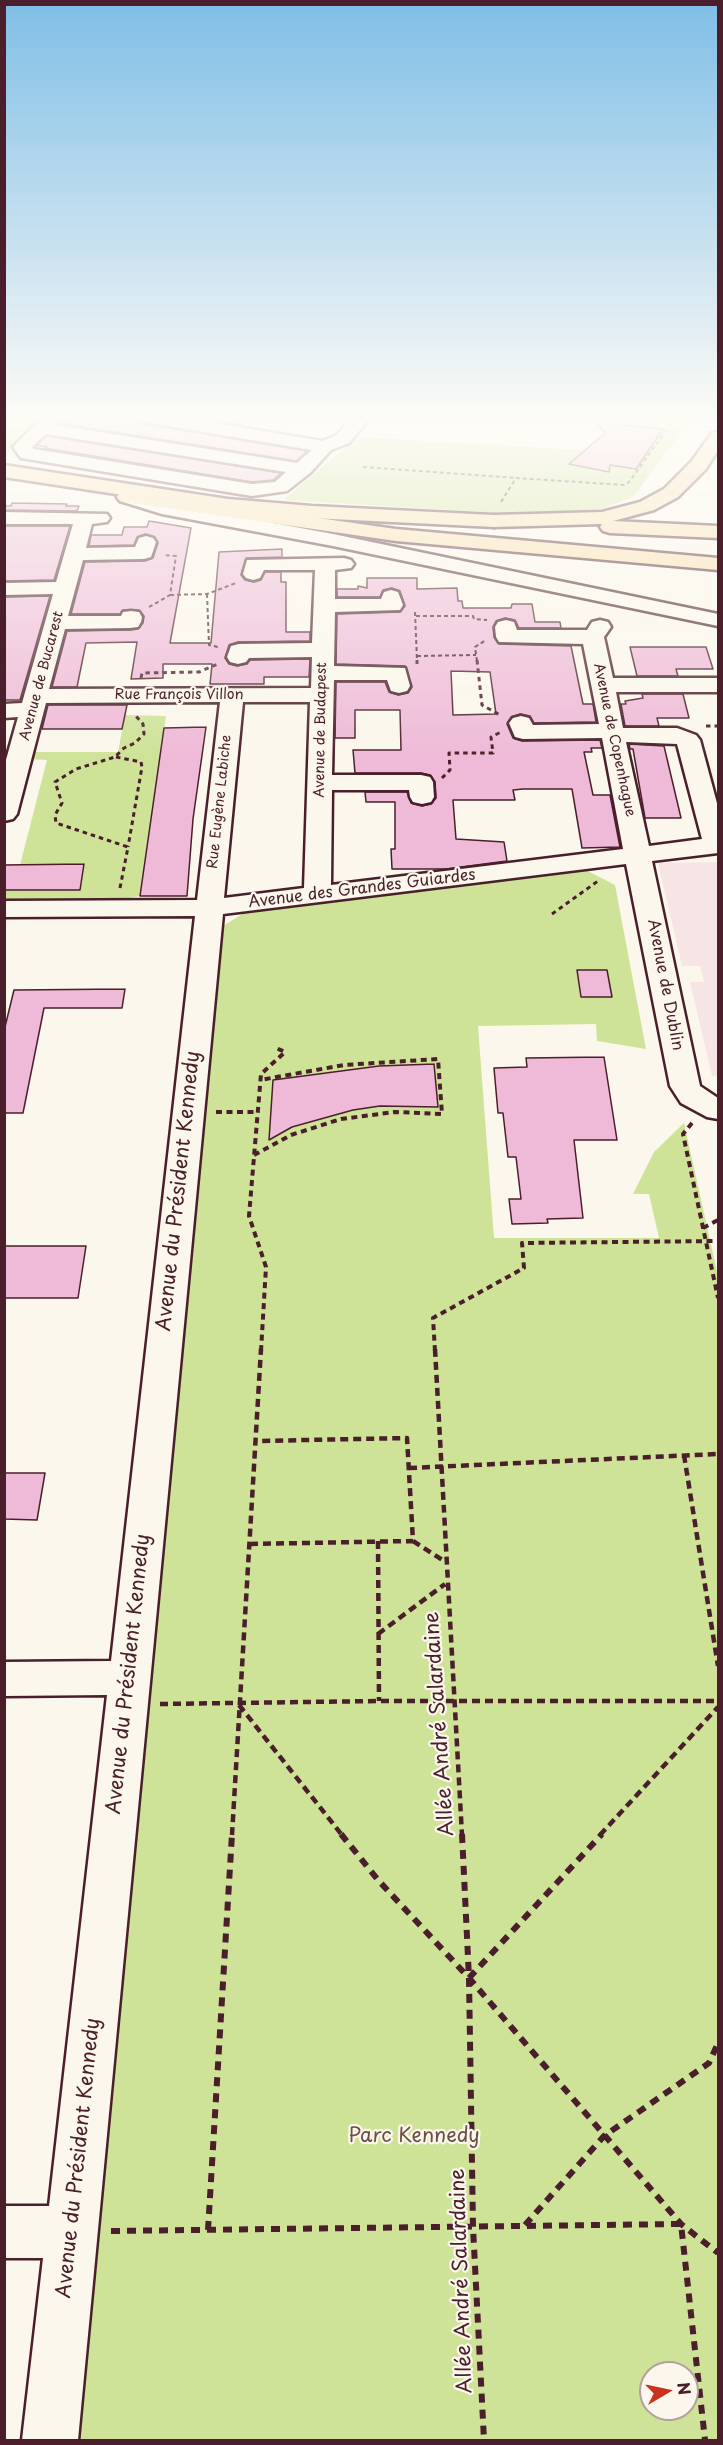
<!DOCTYPE html>
<meta charset="utf-8">
<style>
body{margin:0}
#map{position:relative;width:723px;height:2445px;overflow:hidden;background:#fbf7ec;font-family:"Playpen Sans",sans-serif}
canvas{display:block}
.frame{position:absolute;inset:0;border:6px solid #4a1f2b;pointer-events:none}
.north{position:absolute;left:639px;top:2361px;width:60px;height:60px;box-sizing:border-box;background:#fbf7ec;border:2px solid #b4a19f;border-radius:50%;rotate:81deg;font-size:16px;font-weight:700;line-height:24px;text-align:center;color:#4a1f2b}
.north::after{content:'';display:block;margin:auto;width:21px;height:27px;background:#c8321e;clip-path:polygon(50% 0,100% 100%,50% 72%,0 100%)}
</style>
<div id="map">
<canvas width="723" height="2445"></canvas>
<div class="frame"></div>
<div class="north">N</div>
</div>
<script>
const c = document.querySelector('canvas').getContext('2d');
c.lineJoin = 'round';
function fillPath(path, color) { c.fillStyle = color; c.fill(path, 'evenodd'); }
const shape = rows => new Path2D(rows.map(r => 'M' + r).join(''));
function trace(path, color, width, dash) { c.strokeStyle = color; c.lineWidth = width; c.lineCap = dash ? 'butt' : 'round'; c.setLineDash(dash || []); c.stroke(path); }
function label(font, color, halo, rows, align = 'center') {
  c.font = font + ' "Playpen Sans",sans-serif'; c.lineWidth = 4.5; c.setLineDash([]); c.textBaseline = 'middle'; c.strokeStyle = halo; c.fillStyle = color; for (const [text, x, y, turn = 0] of rows) {
    c.save(); c.translate(x, y); c.rotate((+turn || 0) * Math.PI / 180); c.textAlign = isNaN(turn) ? turn : align; if (halo) c.strokeText(text, 0, 0); c.fillText(text, 0, 0); c.restore();
  }
}
fillPath(shape([
 [718,862,718,1076,712,1076,690,982,704,982,700,966,682,966,658,863]
]), '#f7e5e6');
fillPath(shape([
 [5,418,28,418,44,420,18,440,5,458],
 [636,418,692,418,633,497,599,510,535,515,283,500,358,437,615,452],
 [125,715,166,716,140,896,125,899,5,900,5,890,79,890,82,881,74,875,83,874,84,864,20,865,47,760,29,759,31,752,118,752],
 [580,867,615,885,646,1049,597,1041,596,1024,478,1026,494,1238,659,1238,649,1194,633,1194,654,1152,684,1123,718,1276,718,2440,80,2440,218,929,244,913],
 [651,2373,687,2373,687,2409,651,2409]
]), '#cee398');
const building = shape([
 [73,418,139,418,144,424,307,451,296,461,64,424,73,418],
 [199,418,248,418,240,425,199,418],
 [593,418,617,418,622,425,663,429,636,469,610,465,609,472,569,464,605,433,593,418],
 [47,436,281,473,273,480,252,482,45,448,47,447,37,445,47,436],
 [12,503,67,504,66,506,79,506,77,511,4,510,4,506,11,506,12,503],
 [149,521,191,528,170,643,211,643,219,552,282,549,282,557,246,558,241,575,245,580,254,582,261,580,265,572,281,572,281,582,286,582,286,632,310,632,310,641,238,642,229,645,225,658,229,664,237,666,247,664,250,660,310,659,309,677,264,677,264,684,210,684,212,664,163,664,163,678,131,679,137,642,86,643,77,687,52,687,67,631,130,630,138,629,143,623,144,616,139,610,123,610,120,614,71,614,85,562,145,561,153,558,158,543,155,537,145,534,137,537,134,545,89,546,91,535,122,535,124,527,147,527,149,521],
 [4,526,70,526,54,580,4,581,4,526],
 [367,578,417,578,417,589,457,588,458,601,462,601,463,608,511,608,512,604,532,604,535,622,560,622,561,628,519,628,515,620,505,618,496,621,493,627,494,637,499,644,571,646,583,704,593,704,596,722,534,723,530,716,520,714,511,717,507,724,513,738,522,741,600,740,602,748,591,748,592,752,584,752,593,795,610,795,620,847,582,848,572,789,523,789,513,790,515,800,453,800,456,839,504,842,507,861,446,869,392,869,391,849,395,849,395,802,366,802,365,792,407,792,411,803,422,806,431,804,436,798,435,782,430,775,421,773,355,773,353,750,401,750,400,710,355,710,355,738,335,738,336,682,385,682,389,692,398,695,408,693,412,687,405,666,336,664,337,614,400,612,405,606,400,591,392,588,383,590,380,597,337,597,337,589,358,589,358,586,367,588,367,578],
 [451,671,490,672,496,714,453,715,451,671],
 [50,596,20,700,4,700,4,597,50,596],
 [630,647,706,647,713,669,676,669,678,676,637,676,630,647],
 [642,694,683,694,689,718,657,718,659,726,625,726,621,704,626,704,625,701,643,698,642,694],
 [48,705,127,705,122,729,42,729,48,705],
 [206,727,193,819,187,896,140,896,164,728,206,727],
 [629,744,664,746,681,818,645,818,633,749,630,749,629,744],
 [84,864,80,890,4,890,4,865,84,864],
 [577,970,607,970,612,997,581,997,577,970],
 [125,989,122,1008,44,1008,23,1113,4,1113,4,1031,14,990,125,989],
 [604,1057,617,1140,574,1140,583,1218,547,1219,548,1223,512,1224,509,1199,521,1199,516,1157,508,1157,503,1113,498,1113,494,1068,527,1067,526,1058,604,1057],
 [434,1064,438,1107,380,1106,353,1110,292,1127,269,1140,273,1080,379,1066,434,1064],
 [4,1246,86,1246,78,1298,4,1298,4,1246],
 [4,1473,45,1473,37,1520,4,1519,4,1473]
]);
fillPath(building, '#eebad7');
trace(building, '#4a1f2b', 1.5);
const minor = shape([
 [42,418,61,418,55,425,297,463,312,450,144,422,141,418,185,418,322,441,337,435,351,418,370,418,349,443,331,450,310,473,287,491,252,496,21,458,13,447,42,418],
 [46,434,286,472,275,482,252,484,34,449,32,447,46,434],
 [127,491,165,503,333,534,718,614,718,626,333,546,162,514,120,501,117,497,120,493,127,491],
 [4,512,107,514,110,518,107,522,92,524,86,548,135,547,139,538,146,536,153,538,156,542,151,557,144,559,83,560,68,616,121,616,123,612,131,611,139,612,142,617,141,622,138,627,130,628,65,629,49,689,311,688,312,657,249,658,246,662,238,664,230,662,227,657,231,646,239,644,312,643,315,570,264,570,260,578,253,580,246,578,243,574,247,560,344,558,351,560,354,564,351,568,335,570,335,599,381,599,384,592,391,590,398,592,403,605,400,610,335,612,334,666,405,668,410,686,407,691,399,693,391,691,387,680,334,680,332,775,421,775,430,777,433,782,434,797,431,802,422,804,413,802,410,797,409,790,332,790,331,885,623,849,602,738,523,739,515,737,509,723,513,718,521,716,529,718,533,725,599,724,583,644,499,642,496,637,495,627,498,622,506,620,514,622,517,630,587,630,592,622,600,620,608,622,611,627,604,637,613,678,718,678,718,692,616,692,623,728,677,728,696,735,700,740,718,807,718,853,652,861,700,1086,718,1098,718,1119,707,1117,681,1103,670,1086,626,864,223,914,78,2440,22,2440,43,2258,4,2258,4,2206,49,2206,107,1695,4,1696,4,1662,111,1661,195,916,4,917,4,901,197,900,220,702,46,703,17,814,13,819,4,821,4,767,18,717,4,718,4,704,22,703,53,594,4,595,4,583,56,582,73,524,4,524,4,512],
 [243,702,310,702,304,888,224,898,243,702],
 [626,742,677,744,702,839,649,846,626,742]
]);
const major = shape([
 [4,465,228,499,312,506,494,515,501,517,504,521,501,525,494,527,312,518,228,511,4,477,4,465]
]);
const highway = shape([
 [718,432,718,450,706,469,678,497,654,510,613,521,718,526,718,538,610,533,603,531,600,527,602,524,494,527,487,525,484,521,487,517,494,515,602,512,640,502,664,489,692,461,712,433,718,432],
 [127,491,396,529,718,558,718,570,396,541,120,501,117,497,120,493,127,491]
]);
trace(minor, '#4a1f2b', 5);
trace(major, '#4a1f2b', 5);
trace(highway, '#4a1f2b', 5);
trace(shape([
 [363,467,516,478],
 [501,502,516,478,624,485,629,482,675,418],
 [207,594,209,645,218,647],
 [170,595,207,594,236,583],
 [149,607,170,595,176,556,163,555],
 [415,612,417,661],
 [416,616,473,616,474,619,487,620],
 [417,656,476,655],
 [477,661,475,647,486,640]
]), '#4a1f2b', 2, [4, 3]);
trace(shape([
 [417,660,417,664],
 [477,660,482,705,500,715],
 [141,678,142,673,199,672,218,664],
 [706,726,718,726],
 [116,757,141,762,142,767,128,847],
 [442,778,450,770,449,753,493,753,491,737,501,732],
 [120,888,128,847,56,823,55,815,62,803,55,782,76,769,115,757,124,748,135,743,144,734,143,724,135,715],
 [552,914,598,881]
]), '#4a1f2b', 3, [4.5, 4]);
trace(shape([
 [216,1112,257,1112],
 [692,1123,683,1134,718,1298],
 [254,1155,291,1135,341,1119,395,1112,442,1114,438,1059,344,1065,260,1080],
 [703,1228,718,1220],
 [261,1351,266,1267,249,1216,261,1074,285,1052,276,1048],
 [435,1351,433,1318,524,1268,522,1243,718,1241]
]), '#4a1f2b', 4, [6, 4.5]);
trace(shape([
 [435,1349,462,1835],
 [684,1455,718,1666],
 [409,1468,718,1454],
 [378,1541,379,1701],
 [413,1541,444,1561],
 [250,1544,413,1541,407,1438,257,1441],
 [378,1634,445,1584],
 [160,1704,379,1701,718,1701],
 [239,1705,342,1835],
 [232,1835,261,1349],
 [600,1835,718,1707]
]), '#4a1f2b', 4.5, [8, 5]);
trace(shape([
 [341,1834,378,1880,469,1978,681,2224,718,2253],
 [462,1834,469,1978,473,2227,484,2440],
 [469,1978,602,1834],
 [525,2225,604,2136,709,2063,718,2043],
 [208,2230,232,1834],
 [111,2231,681,2224,705,2440]
]), '#4a1f2b', 6, [9, 7]);
fillPath(minor, '#fbf7ec');
fillPath(major, '#f8deab');
fillPath(highway, '#f8deab');
const sky = c.createLinearGradient(0, 0, 0, 760);
sky.addColorStop(0, '#7fbee6');
sky.addColorStop(0.55, '#fdfbf6');
sky.addColorStop(1, '#fdfbf600');
c.fillStyle = sky;
c.fillRect(0, 0, 723, 760);
label('14px', '#4a1f2b', '#fbf7ec', [
 ["Avenue de Bucarest",42,676,-75],
 ["Rue François Villon",179,695],
 ["Avenue de Budapest",321,730,-89],
 ["Avenue de Copenhague",614,740,78],
 ["Rue Eugène Labiche",220,802,-84]
]);
label('16px', '#4a1f2b', '#fbf7ec', [
 ["Avenue des Grandes Guiardes",362,889,-7],
 ["Avenue de Dublin",665,985,79]
]);
label('20px', '#4a1f2b', '#fbf7ec', [
 ["Avenue du Président Kennedy",179,1191,-84],
 ["Avenue du Président Kennedy",129,1674,-84],
 ["Allée André Salardaine",440,1724,-94],
 ["Avenue du Président Kennedy",79,2158,-84],
 ["Allée André Salardaine",462,2281,-92]
]);
label('20px', '#6b5046', '#fbf7ec', [
 ["Parc Kennedy",414,2136]
]);
</script>
